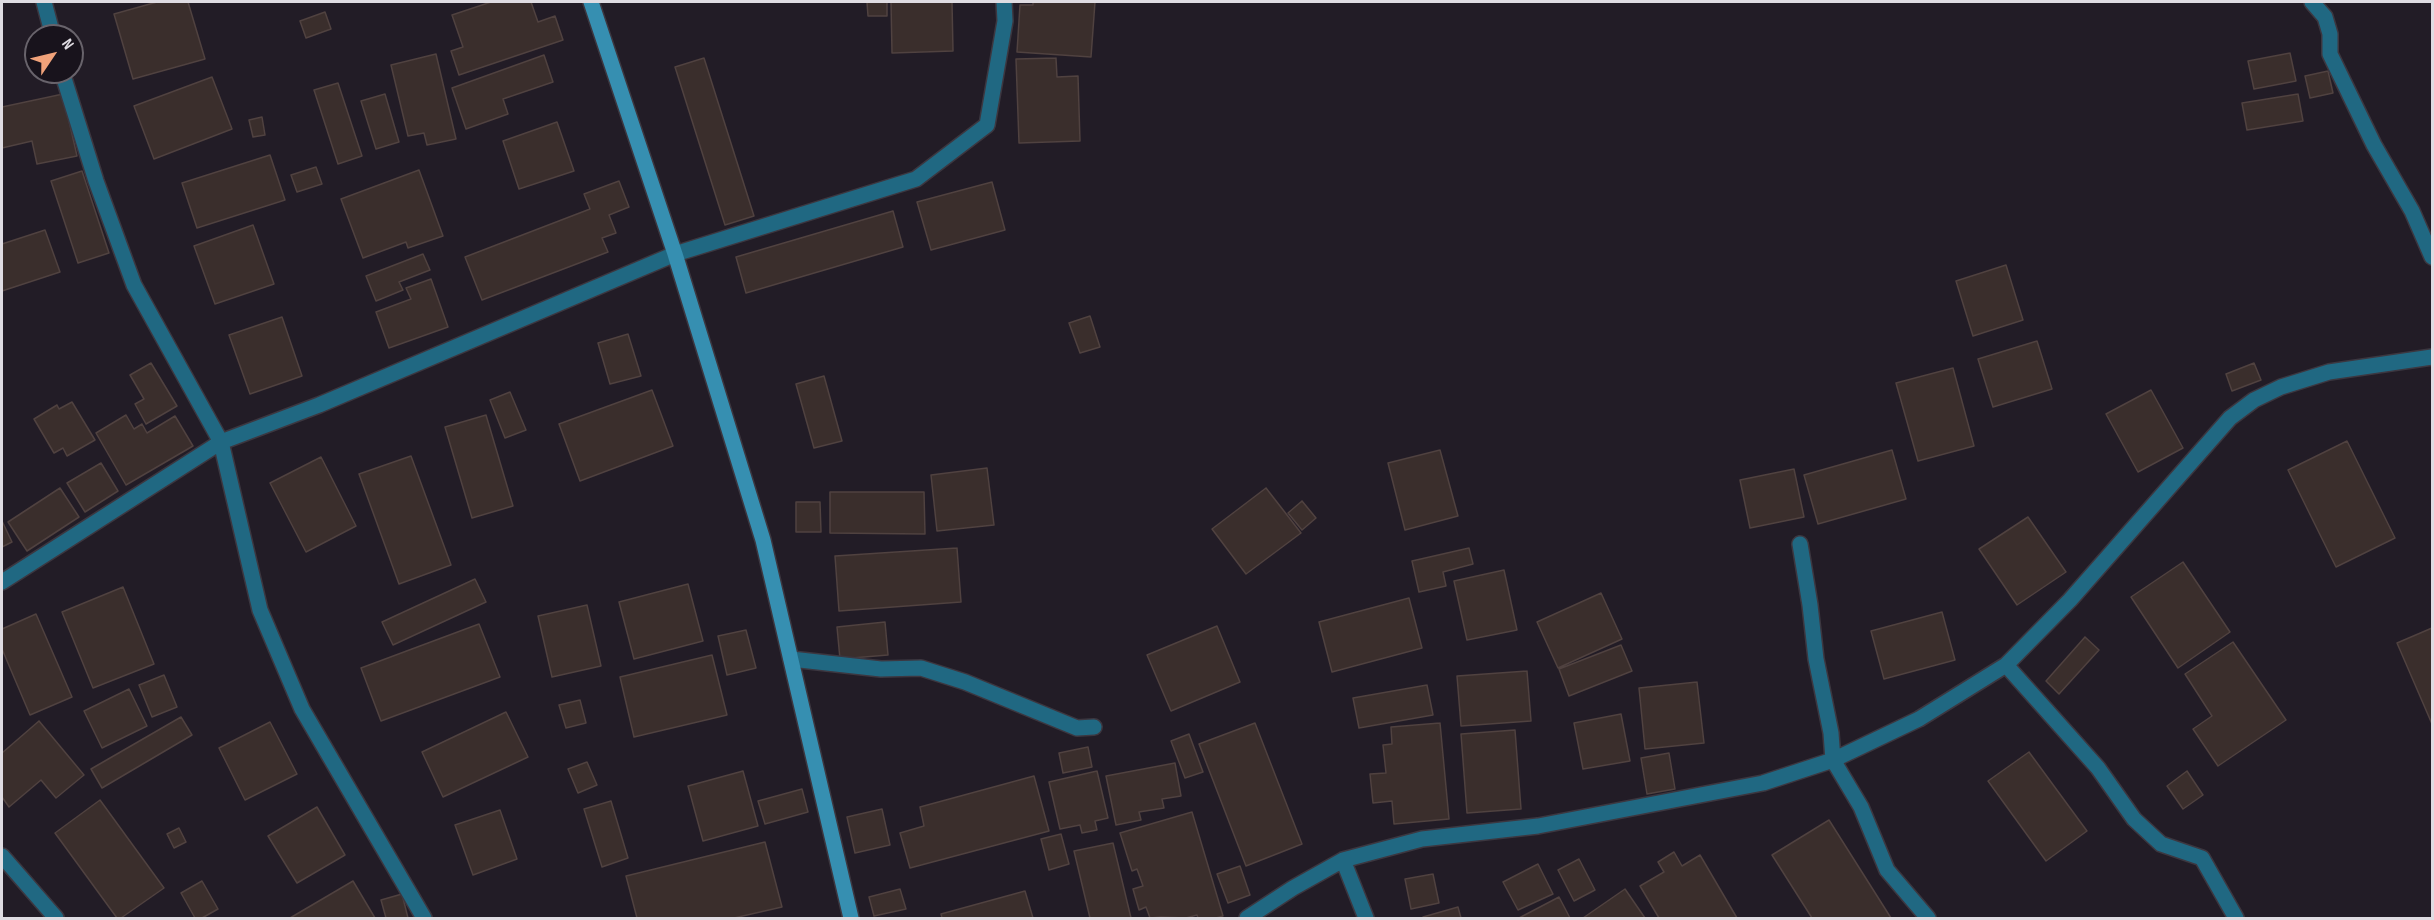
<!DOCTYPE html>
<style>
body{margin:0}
#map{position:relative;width:2434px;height:920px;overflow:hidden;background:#221c26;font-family:"Sofia Sans Condensed",sans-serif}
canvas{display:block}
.frame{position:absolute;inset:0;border:3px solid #dfdce2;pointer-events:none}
.north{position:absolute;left:24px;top:24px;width:60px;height:60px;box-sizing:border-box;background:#18131c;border:2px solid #68636b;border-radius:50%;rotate:55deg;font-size:16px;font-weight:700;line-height:24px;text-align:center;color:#dfdce2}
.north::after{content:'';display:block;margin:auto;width:21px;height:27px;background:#f0a27a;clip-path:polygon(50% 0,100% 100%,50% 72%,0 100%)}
</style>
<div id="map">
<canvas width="2434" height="920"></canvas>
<div class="frame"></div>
<div class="north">N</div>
</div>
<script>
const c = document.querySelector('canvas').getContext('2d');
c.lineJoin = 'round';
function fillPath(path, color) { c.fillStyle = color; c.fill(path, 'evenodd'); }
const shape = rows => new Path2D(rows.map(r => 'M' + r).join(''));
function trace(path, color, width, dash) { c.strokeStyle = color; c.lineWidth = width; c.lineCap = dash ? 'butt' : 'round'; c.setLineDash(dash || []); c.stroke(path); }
const building = shape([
 [157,2,188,2,205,59,133,79,114,14,157,2],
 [491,2,531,2,538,22,555,16,563,40,459,75,451,51,463,47,452,15,491,2],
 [867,2,887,2,887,16,868,16,867,2],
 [891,2,952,2,953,51,892,53,891,2],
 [1033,2,1095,2,1091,57,1017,52,1020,5,1033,5,1033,2],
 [325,12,331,29,306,38,300,21,325,12],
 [2290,53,2296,81,2254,89,2248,61,2290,53],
 [436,54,456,139,427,145,424,133,408,136,391,65,436,54],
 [544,55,553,82,503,99,508,114,466,129,452,88,544,55],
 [704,58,754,216,725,225,675,67,704,58],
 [1056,58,1057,77,1078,76,1080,141,1019,143,1016,59,1056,58],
 [2328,71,2333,93,2310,98,2305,76,2328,71],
 [212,77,232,129,154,159,134,106,212,77],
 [338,83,362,156,338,164,314,90,338,83],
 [63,94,77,156,37,164,32,141,2,148,2,107,63,94],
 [385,94,399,142,376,149,361,101,385,94],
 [2298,94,2303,121,2247,130,2242,103,2298,94],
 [262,117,265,135,253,137,249,120,262,117],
 [557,122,574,171,519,189,503,141,557,122],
 [270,155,285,200,197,228,182,183,270,155],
 [316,167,322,184,297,192,291,175,316,167],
 [419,170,443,236,408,248,406,242,363,258,341,199,419,170],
 [82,171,109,253,78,263,51,181,82,171],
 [619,181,629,207,609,215,616,233,602,238,608,252,482,300,465,257,590,209,584,194,619,181],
 [992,182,1005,230,931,250,917,202,992,182],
 [893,211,903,247,746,293,736,257,893,211],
 [253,225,274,284,215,304,194,246,253,225],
 [45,230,60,272,2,291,2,244,45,230],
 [423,254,430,270,399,282,403,290,376,301,366,276,423,254],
 [2006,265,2023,320,1973,336,1956,281,2006,265],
 [431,279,448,327,389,348,376,312,411,299,406,288,431,279],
 [1090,316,1100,347,1080,353,1069,323,1090,316],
 [282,317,302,376,250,394,229,335,282,317],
 [628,334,641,376,610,384,598,343,628,334],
 [2037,341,2052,389,1993,407,1978,359,2037,341],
 [151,363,177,406,146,424,135,404,144,399,130,375,151,363],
 [2254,363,2261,380,2232,391,2226,374,2254,363],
 [1953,368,1974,446,1918,461,1896,383,1953,368],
 [824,376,842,441,814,448,796,384,824,376],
 [652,390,673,446,580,481,559,424,652,390],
 [2151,390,2183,448,2138,472,2106,414,2151,390],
 [510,392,526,430,505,438,490,400,510,392],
 [72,402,95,440,67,456,63,448,54,453,34,419,57,405,59,409,72,402],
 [126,415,134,429,142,424,147,433,175,416,193,446,126,485,96,433,126,415],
 [486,415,513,506,472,518,445,427,486,415],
 [2347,441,2395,538,2336,567,2288,470,2347,441],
 [1440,450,1458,516,1405,530,1388,463,1440,450],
 [1892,450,1906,499,1818,524,1804,475,1892,450],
 [411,456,451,565,399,584,359,474,411,456],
 [321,457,356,526,306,552,270,483,321,457],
 [101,463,118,491,85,512,67,483,101,463],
 [987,468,994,525,937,531,931,475,987,468],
 [1794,469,1804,517,1750,528,1740,480,1794,469],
 [60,488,79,517,27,551,8,522,60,488],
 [1266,488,1301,533,1246,574,1212,529,1266,488],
 [830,492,924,492,925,534,830,533,830,492],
 [1302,501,1316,518,1302,530,1288,513,1302,501],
 [796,502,820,502,821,532,796,532,796,502],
 [2028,517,2066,572,2017,605,1979,549,2028,517],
 [2,521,12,542,2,547,2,521],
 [957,548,961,602,839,611,835,556,957,548],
 [1469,548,1473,564,1443,572,1446,586,1419,592,1412,561,1469,548],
 [2183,562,2230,632,2178,668,2131,597,2183,562],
 [1504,570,1517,630,1467,640,1454,581,1504,570],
 [475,579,486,602,393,645,382,622,475,579],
 [688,584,703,641,634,659,619,602,688,584],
 [123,587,154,664,93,688,62,612,123,587],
 [1601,593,1622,639,1558,668,1537,622,1601,593],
 [1409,598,1422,648,1332,672,1319,622,1409,598],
 [587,605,601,666,552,677,538,616,587,605],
 [1942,612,1955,660,1884,679,1871,631,1942,612],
 [36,614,72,697,30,715,2,649,2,629,36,614],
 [885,622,888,655,840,659,837,627,885,622],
 [479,624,500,677,381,721,361,668,479,624],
 [1217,626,1240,682,1171,711,1147,655,1217,626],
 [2432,628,2432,724,2397,643,2432,628],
 [746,630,756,668,727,675,718,636,746,630],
 [2085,637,2099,650,2059,694,2046,681,2085,637],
 [2233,642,2286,720,2218,766,2193,729,2212,716,2185,674,2233,642],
 [1621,645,1632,671,1569,696,1559,669,1621,645],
 [712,655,727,715,634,737,620,677,712,655],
 [1527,671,1531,721,1461,726,1457,676,1527,671],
 [164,675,177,707,152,717,139,685,164,675],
 [1697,682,1704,743,1645,749,1639,688,1697,682],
 [1427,685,1433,715,1359,728,1353,698,1427,685],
 [129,689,147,726,102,748,84,711,129,689],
 [580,700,586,723,566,728,559,705,580,700],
 [506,712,528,757,443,797,422,752,506,712],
 [1621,714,1630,761,1583,769,1574,723,1621,714],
 [181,717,192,735,102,788,91,769,181,717],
 [39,721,84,775,56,798,41,780,9,807,2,797,2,753,39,721],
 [270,722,297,774,245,800,219,748,270,722],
 [1255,723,1302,844,1246,866,1199,744,1255,723],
 [1440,723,1449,819,1394,824,1392,801,1373,803,1370,774,1386,773,1383,745,1392,744,1391,727,1440,723],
 [1515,730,1521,809,1467,813,1461,734,1515,730],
 [1189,734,1203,772,1185,778,1171,741,1189,734],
 [1088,747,1092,767,1063,773,1059,753,1088,747],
 [2029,752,2087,831,2046,861,1988,781,2029,752],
 [1669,753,1675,789,1647,794,1641,758,1669,753],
 [587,762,597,785,578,793,568,769,587,762],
 [1175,763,1181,796,1162,799,1164,808,1139,812,1141,820,1116,825,1106,776,1175,763],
 [743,771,758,826,703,841,688,786,743,771],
 [1097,771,1108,818,1095,821,1097,830,1082,833,1080,825,1060,829,1049,782,1097,771],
 [2187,771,2203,795,2183,809,2167,786,2187,771],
 [1034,776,1049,831,910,868,900,833,924,826,920,807,1034,776],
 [802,789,808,812,765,824,758,801,802,789],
 [100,800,164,888,121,918,117,918,55,833,100,800],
 [611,801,628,858,602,867,584,809,611,801],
 [317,807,345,855,297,883,268,836,317,807],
 [882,809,890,845,855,853,847,817,882,809],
 [500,810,517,859,473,875,455,825,500,810],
 [1192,812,1223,916,1216,918,1198,918,1197,915,1186,918,1161,917,1150,918,1146,907,1139,910,1133,889,1143,886,1137,869,1132,871,1120,833,1192,812],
 [1829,820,1891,918,1812,918,1772,855,1829,820],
 [179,828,186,842,174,848,167,834,179,828],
 [1061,834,1069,864,1049,870,1041,839,1061,834],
 [765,842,782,907,734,918,637,918,626,876,765,842],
 [1113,843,1131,918,1090,918,1074,851,1113,843],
 [1674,852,1682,866,1700,855,1737,918,1659,918,1640,886,1664,872,1658,862,1674,852],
 [1579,859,1595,890,1574,901,1558,870,1579,859],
 [1538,864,1553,894,1518,910,1503,882,1538,864],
 [1240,866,1250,895,1228,903,1217,874,1240,866],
 [1433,874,1439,903,1411,909,1405,879,1433,874],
 [202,881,218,909,202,918,195,918,181,893,202,881],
 [353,881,375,918,290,918,353,881],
 [900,889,906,909,874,916,869,897,900,889],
 [1625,889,1645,918,1583,918,1625,889],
 [1025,891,1033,918,942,918,941,914,1025,891],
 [402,894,408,918,386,918,381,900,402,894],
 [1559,897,1570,918,1519,918,1559,897],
 [1458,907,1461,918,1423,918,1423,917,1458,907]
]);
fillPath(building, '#3a2e2c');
trace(building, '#504240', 1.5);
const street = shape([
 [44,2,53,36],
 [2312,2,2325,17,2330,34,2330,54,2374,145,2412,211,2432,257],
 [62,72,96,181,134,285,221,442,260,610,302,709,424,918],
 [1800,544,1810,605,1816,659,1831,733,1833,760,1861,807,1887,870,1928,918],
 [2,582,221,442,319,405,675,254,916,179,987,125,1005,21,1004,2],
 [791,659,881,669,921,668,965,682,1077,728,1094,727],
 [2006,665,2098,768,2134,819,2161,844,2202,858,2236,918],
 [2,856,56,918],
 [1343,860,1366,918],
 [1247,918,1293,888,1343,860,1422,839,1538,826,1763,783,1833,760,1919,719,2006,665,2070,600,2230,418,2254,400,2281,387,2329,372,2432,357]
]);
const secondary = shape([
 [591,2,675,254,763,540,851,918]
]);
trace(street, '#3c3740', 18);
trace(secondary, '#3c3740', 18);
trace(street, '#206882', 15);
trace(secondary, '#368fb1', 15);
</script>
